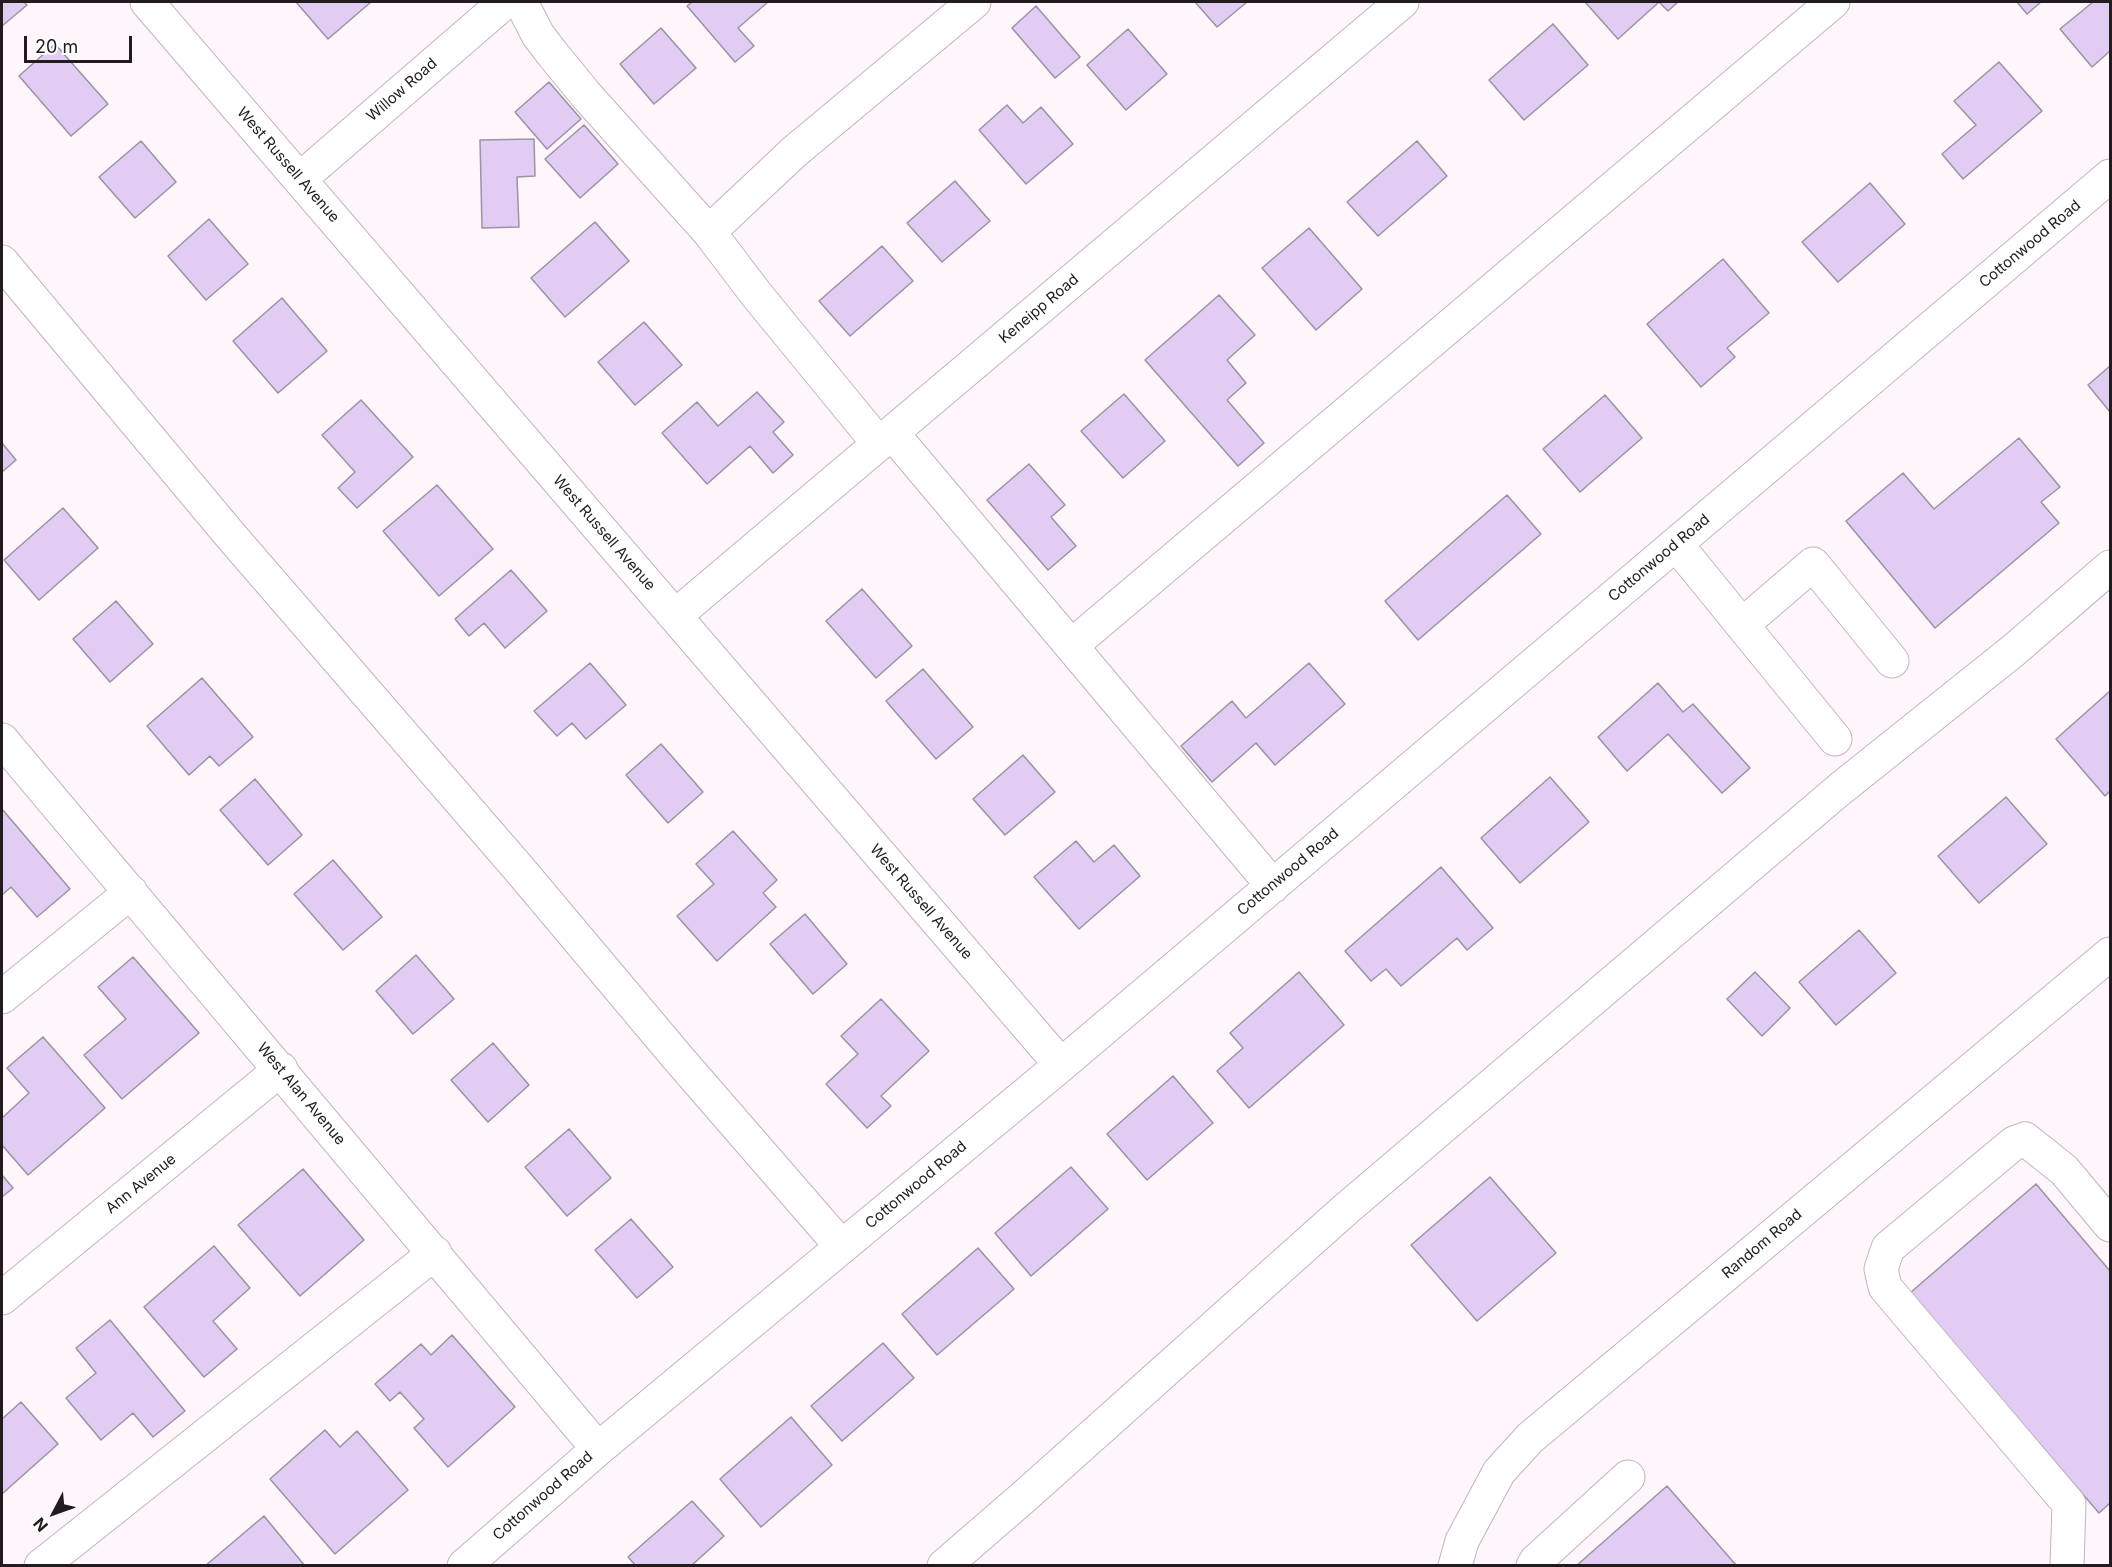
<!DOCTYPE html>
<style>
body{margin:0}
#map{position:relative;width:2112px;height:1567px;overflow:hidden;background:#fef6fb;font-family:Inter,sans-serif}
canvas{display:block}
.frame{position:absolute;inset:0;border:3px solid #221c20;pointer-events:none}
.north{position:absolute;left:24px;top:1483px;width:60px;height:60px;-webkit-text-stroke:4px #fff;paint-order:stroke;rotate:229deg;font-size:16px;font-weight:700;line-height:24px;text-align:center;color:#221c20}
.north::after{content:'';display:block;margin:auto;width:21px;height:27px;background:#221c20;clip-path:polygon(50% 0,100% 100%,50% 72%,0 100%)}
.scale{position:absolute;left:24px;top:36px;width:108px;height:27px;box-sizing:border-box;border:3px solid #221c20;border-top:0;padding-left:8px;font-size:18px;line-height:21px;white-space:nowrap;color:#221c20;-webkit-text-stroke:4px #fff;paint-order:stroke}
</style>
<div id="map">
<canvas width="2112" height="1567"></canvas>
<div class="frame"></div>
<div class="north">N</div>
<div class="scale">20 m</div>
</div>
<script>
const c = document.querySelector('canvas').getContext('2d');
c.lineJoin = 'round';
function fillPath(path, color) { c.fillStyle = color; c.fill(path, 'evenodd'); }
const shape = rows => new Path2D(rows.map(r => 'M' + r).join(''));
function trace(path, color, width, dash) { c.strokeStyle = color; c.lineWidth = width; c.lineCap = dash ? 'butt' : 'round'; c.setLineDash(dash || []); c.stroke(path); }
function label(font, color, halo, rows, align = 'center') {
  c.font = font + ' Inter,sans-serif'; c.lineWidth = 4.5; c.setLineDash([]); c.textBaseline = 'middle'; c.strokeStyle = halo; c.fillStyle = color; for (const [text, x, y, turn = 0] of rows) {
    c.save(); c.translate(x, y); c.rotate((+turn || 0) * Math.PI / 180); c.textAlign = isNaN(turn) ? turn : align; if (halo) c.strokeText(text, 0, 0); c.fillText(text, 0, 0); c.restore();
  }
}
const building = shape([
 [2,2,24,2,27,5,2,26,2,2],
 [296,2,371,2,328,39,296,2],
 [692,2,768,2,738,28,754,46,735,62,687,6,692,2],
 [1195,2,1247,2,1217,27,1195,2],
 [1585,2,1659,2,1618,39,1585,2],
 [1659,2,1678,2,1668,11,1659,2],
 [2017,2,2041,2,2027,14,2017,2],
 [2093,2,2110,2,2110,51,2092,67,2060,29,2093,2],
 [1036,6,1080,57,1055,78,1012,28,1036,6],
 [1553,24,1588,65,1524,120,1489,80,1553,24],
 [661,28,696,68,654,104,620,64,661,28],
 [1128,29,1167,74,1126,110,1087,65,1128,29],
 [55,44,108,104,71,136,19,76,55,44],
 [1999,62,2042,111,1963,179,1942,154,1976,125,1954,101,1999,62],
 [549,82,581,119,547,149,515,112,549,82],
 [1007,105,1023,123,1041,107,1073,144,1026,184,979,130,1007,105],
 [584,125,618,164,580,198,545,159,584,125],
 [534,139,535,176,517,177,519,227,482,228,480,140,534,139],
 [141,141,176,182,135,218,99,177,141,141],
 [1417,141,1447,176,1378,236,1347,202,1417,141],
 [955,181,990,221,942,262,907,223,955,181],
 [1870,183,1905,224,1838,282,1802,242,1870,183],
 [209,219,248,264,206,300,168,256,209,219],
 [595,222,629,261,565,317,531,278,595,222],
 [1309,228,1362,289,1316,330,1262,268,1309,228],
 [882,246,913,281,850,336,819,301,882,246],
 [1723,259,1769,313,1727,348,1735,357,1701,387,1647,324,1723,259],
 [1219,295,1255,335,1227,360,1246,383,1227,400,1264,443,1238,466,1145,360,1219,295],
 [282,298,327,351,278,393,233,341,282,298],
 [644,322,682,365,635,405,598,362,644,322],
 [2110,366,2110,412,2088,385,2110,366],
 [757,392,784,422,773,432,793,455,773,473,750,446,707,484,662,433,697,402,718,426,757,392],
 [1124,394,1165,441,1123,478,1081,431,1124,394],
 [1605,395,1642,438,1580,492,1543,449,1605,395],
 [361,400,413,457,357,508,338,488,355,472,322,435,361,400],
 [2019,438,2060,487,2041,502,2059,523,1935,628,1846,521,1903,473,1934,509,2019,438],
 [2,443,16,460,2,472,2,443],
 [1029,464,1065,505,1051,517,1076,546,1048,570,987,500,1029,464],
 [437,485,493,549,439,596,383,531,437,485],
 [1507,495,1541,534,1418,640,1385,601,1507,495],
 [63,508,98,548,39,600,4,560,63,508],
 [511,570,547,611,505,648,484,623,469,636,455,619,511,570],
 [862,589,912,646,876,678,826,621,862,589],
 [116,601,153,644,110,682,73,639,116,601],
 [590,663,626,705,586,739,572,723,557,736,534,711,590,663],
 [1309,663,1345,704,1275,765,1256,743,1212,782,1181,746,1232,701,1246,718,1309,663],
 [923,669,973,727,936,759,886,701,923,669],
 [202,678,253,737,219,766,210,756,189,775,147,726,202,678],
 [1658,683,1683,712,1693,704,1750,768,1722,793,1668,734,1627,771,1598,737,1658,683],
 [2110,691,2110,791,2105,796,2056,739,2110,691],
 [661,744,703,792,668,823,626,775,661,744],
 [1023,755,1055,792,1005,835,973,799,1023,755],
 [1550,777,1589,822,1520,883,1481,838,1550,777],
 [255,779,302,835,268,865,220,810,255,779],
 [2006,797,2047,844,1979,903,1938,856,2006,797],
 [2,809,70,889,37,917,11,887,2,895,2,809],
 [733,831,777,880,763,893,776,907,717,961,677,916,714,884,696,864,733,831],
 [1076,841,1094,862,1114,845,1140,876,1079,929,1034,877,1076,841],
 [333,860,382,917,343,950,294,894,333,860],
 [1441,867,1493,928,1467,950,1457,938,1401,986,1386,969,1371,981,1345,951,1441,867],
 [805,914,847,964,813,994,770,944,805,914],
 [1859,930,1896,973,1836,1025,1799,982,1859,930],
 [416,955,454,999,413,1034,376,991,416,955],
 [133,957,199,1033,122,1099,84,1055,126,1019,98,987,133,957],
 [1299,972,1344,1025,1249,1108,1217,1071,1243,1048,1230,1033,1299,972],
 [1755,972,1790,1008,1762,1036,1727,999,1755,972],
 [881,999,929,1051,881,1096,891,1106,867,1128,826,1084,858,1054,841,1036,881,999],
 [43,1037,105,1108,28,1175,2,1145,2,1118,29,1093,7,1068,43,1037],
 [493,1043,529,1085,488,1122,451,1080,493,1043],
 [1173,1076,1213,1123,1147,1180,1107,1134,1173,1076],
 [569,1129,611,1178,567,1216,525,1167,569,1129],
 [1071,1167,1108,1209,1031,1276,995,1233,1071,1167],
 [303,1169,364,1240,300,1296,238,1225,303,1169],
 [2,1175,13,1188,2,1197,2,1175],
 [1490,1177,1556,1253,1477,1321,1411,1245,1490,1177],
 [2036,1184,2110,1271,2110,1503,2099,1513,1910,1293,2036,1184],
 [631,1219,673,1267,637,1298,595,1250,631,1219],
 [214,1246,250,1288,213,1321,237,1349,204,1377,144,1307,214,1246],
 [978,1248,1014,1289,937,1355,902,1314,978,1248],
 [110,1320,185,1411,153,1437,133,1413,101,1440,66,1398,96,1373,76,1348,110,1320],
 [452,1335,515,1407,448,1467,414,1428,424,1419,400,1392,390,1401,375,1384,421,1344,431,1355,452,1335],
 [883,1343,914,1378,842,1441,811,1406,883,1343],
 [21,1402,58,1444,2,1494,2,1419,21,1402],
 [791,1417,832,1465,761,1527,720,1479,791,1417],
 [325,1430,340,1447,357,1431,408,1490,335,1554,270,1479,325,1430],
 [1667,1486,1736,1565,1576,1566,1667,1486],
 [692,1501,724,1536,691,1566,636,1566,628,1557,692,1501],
 [264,1516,305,1566,205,1566,264,1516]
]);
fillPath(building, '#e1ccf4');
trace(building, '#9b92a3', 1.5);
const minor = shape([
 [147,2,1061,1065],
 [521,2,538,35,551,52,586,95,709,232],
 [300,179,505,2],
 [2,262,231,536,520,870,678,1058,842,1247],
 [892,433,1273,886],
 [879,444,756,294,709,232,794,152,974,2],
 [1676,544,1835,739],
 [675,616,1402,2],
 [1742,625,1813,564,1892,661],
 [1071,646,1833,2],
 [2,740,598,1449],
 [2,997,131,892],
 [2,1298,281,1069],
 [41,1566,435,1253],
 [464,1566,598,1449,1061,1065,2110,176],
 [944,1566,1026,1495,1346,1209,1840,789,2014,650,2110,567],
 [1455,1566,1462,1541,1499,1472,1530,1438,2110,954],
 [1533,1566,1536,1561,1628,1477],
 [2067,1566,2069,1504,1885,1287,1881,1269,1888,1248,2014,1143,2025,1139,2064,1170,2110,1225]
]);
trace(minor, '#c5b3bf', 35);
trace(minor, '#fff', 33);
label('15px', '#221c20', '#fff', [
 ["Willow Road",402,90,-41],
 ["West Russell Avenue",288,165,49],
 ["Cottonwood Road",2030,244,-40],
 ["Keneipp Road",1039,309,-40],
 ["West Russell Avenue",604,533,49],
 ["Cottonwood Road",1659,558,-40],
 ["Cottonwood Road",1288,872,-40],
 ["West Russell Avenue",921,902,49],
 ["West Alan Avenue",301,1094,50],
 ["Ann Avenue",141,1184,-39],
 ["Cottonwood Road",916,1185,-40],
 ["Random Road",1762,1244,-40],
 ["Cottonwood Road",543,1496,-41]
]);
</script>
